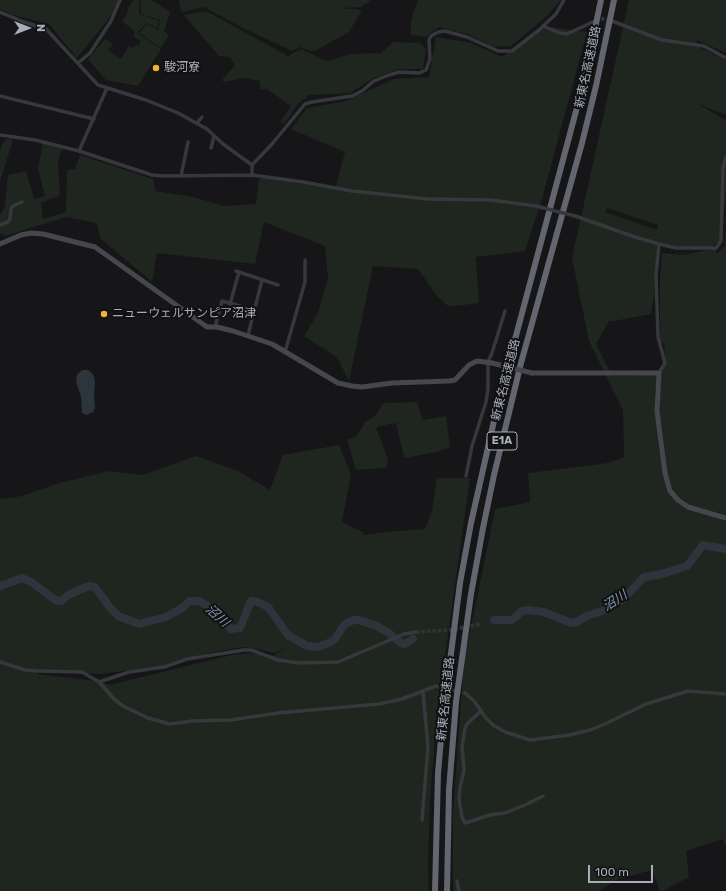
<!DOCTYPE html>
<meta charset="utf-8">
<style>
body{margin:0}
#map{position:relative;width:726px;height:891px;overflow:hidden;background:#161618;font-family:Rubik,sans-serif}
canvas{display:block}
.north{position:absolute;left:8px;top:8px;width:40px;height:40px;-webkit-text-stroke:3px #111113;paint-order:stroke;rotate:90deg;font-size:11px;font-weight:700;line-height:16px;text-align:center;color:#a8adb8}
.north::after{content:'';display:block;margin:auto;width:14px;height:18px;background:#a8adb8;clip-path:polygon(50% 0,100% 100%,50% 72%,0 100%)}
.scale{position:absolute;left:588px;top:865px;width:65px;height:18px;box-sizing:border-box;border:2px solid #a8adb8;border-top:0;padding-left:5px;font-size:12px;line-height:14px;white-space:nowrap;color:#a8adb8;-webkit-text-stroke:3px #111113;paint-order:stroke}
</style>
<div id="map">
<canvas width="726" height="891"></canvas>
<div class="north">N</div>
<div class="scale">100 m</div>
</div>
<script>
const c = document.querySelector('canvas').getContext('2d');
c.lineJoin = 'round';
function fillPath(path, color) { c.fillStyle = color; c.fill(path, 'evenodd'); }
const shape = rows => new Path2D(rows.map(r => 'M' + r).join(''));
function trace(path, color, width, dash) { c.strokeStyle = color; c.lineWidth = width; c.lineCap = dash ? 'butt' : 'round'; c.setLineDash(dash || []); c.stroke(path); }
function label(font, color, halo, rows, align = 'center') {
  c.font = font + ' Rubik,"Noto Sans JP",sans-serif'; c.lineWidth = 4; c.setLineDash([]); c.textBaseline = 'middle'; c.strokeStyle = halo; c.fillStyle = color; for (const [text, x, y, turn = 0] of rows) {
    c.save(); c.translate(x, y); c.rotate((+turn || 0) * Math.PI / 180); c.textAlign = isNaN(turn) ? turn : align; if (halo) c.strokeText(text, 0, 0); c.fillText(text, 0, 0); c.restore();
  }
}
fillPath(shape([
 [0,0,118,0,115,9,107,21,77,58,49,24,13,15,0,9],
 [134,0,140,0,139,14,159,21,157,28,146,23,137,33,161,49,138,86,106,80,88,59,105,39,113,44,108,50,121,59,129,46,133,48,136,45,138,46,141,41,134,37,135,32,122,21,126,16,129,6],
 [141,0,151,0,170,12,164,31,169,35,161,48,139,33,147,24,158,30,160,20,141,14],
 [179,0,371,0,361,7,342,8,362,10,349,32,313,52,300,47,292,51,243,28,204,7,181,12],
 [418,0,561,0,547,16,511,46,493,47,468,34,439,27,425,37,411,35,411,20],
 [629,0,726,0,726,53,697,40,697,46,726,60,726,115,696,103,726,120,726,193,721,241,709,248,676,248,656,242,657,250,654,297,651,314,614,321,609,321,596,344,612,376,657,375,655,399,662,446,664,444,659,411,660,371,666,362,664,343,660,342,660,278,662,253,683,255,716,248,716,254,725,246,726,213,726,845,722,839,686,851,689,877,662,891,660,891,652,870,616,880,599,891,453,891,453,813,464,662,495,509,530,502,528,473,608,463,624,457,623,410,589,341,572,258],
 [607,208,658,225,657,230,605,212],
 [206,11,288,56,301,49,327,61,351,54,381,53,393,42,420,43,426,49,423,69,399,69,374,78,350,93,309,95,298,104,284,124,280,122,291,106,267,89,260,89,260,81,243,78,224,82,222,80,235,65,230,57,219,56,184,15],
 [543,26,587,32,542,199,525,251,476,257,479,303,456,306,448,306,437,296,418,269,373,266,349,381,337,357,304,336,318,313,328,278,325,246,264,222,255,264,157,253,152,282,100,238,97,223,66,217,5,236,0,233,0,215,5,206,8,175,26,171,34,199,45,196,38,169,43,143,63,147,58,161,60,195,41,203,43,219,66,212,67,170,75,169,80,155,153,179,155,191,193,197,224,206,256,204,259,179,264,178,335,189,345,152,291,129,307,108,346,101,394,79,429,77,436,37,471,43,502,57],
 [7,139,13,140,0,182,0,150,3,143],
 [417,402,423,420,446,416,450,447,441,451,406,458,404,457,396,423,379,426,376,429,380,437,388,460,386,468,356,470,347,440,357,436,365,422,376,415,383,403],
 [339,445,351,474,342,522,363,532,363,535,385,532,425,529,432,511,437,478,470,478,437,713,430,801,428,868,429,891,0,891,0,499,22,496,56,484,109,471,143,475,196,456,238,471,270,490,283,455],
 [241,647,251,648,275,653,288,647,271,657,250,653,232,655,109,685,97,681,37,674,38,671,101,674,161,666,185,658]
]), '#1e261f');
fillPath(shape([
 [82,370,88,370,93,374,95,381,94,395,95,407,93,412,86,415,82,413,81,396,76,382,77,375]
]), '#2c353c');
trace(shape([
 [0,586,22,578,31,582,57,601,61,601,68,595,89,586,95,587,108,605,118,616,139,624,166,617,182,608,190,601,199,601,214,610,231,629,240,628,251,601,258,602,268,607,288,635,307,646,318,647,331,642,334,640,345,624,354,620,359,620,377,626,389,633,401,643,405,644,413,639],
 [494,620,512,620,522,611,528,610,544,612,571,623,577,622,587,616,602,611,622,600,644,577,662,574,687,566,703,545,726,549]
]), '#2c353c', 8);
trace(shape([
 [596,21,600,19,606,19,611,21],
 [416,632,449,630,482,624],
 [436,686,465,693]
]), '#333438', 3.5, [3.5, 2]);
trace(shape([
 [0,12,24,22,46,29,98,85,146,100,178,113,207,129,223,144,252,165],
 [612,21,662,40,704,46,726,58],
 [543,26,560,33,567,34,595,21],
 [78,63,90,53,111,21,120,0],
 [0,96,94,119],
 [197,123,202,117],
 [0,135,35,140,79,151,152,175,163,176,252,175,303,182,352,191,428,199,491,200,536,206],
 [211,148,214,136],
 [79,151,107,88],
 [252,175,252,165,272,144,305,104,312,102,352,96,362,91,374,81,386,76,399,72,419,73,426,70,430,59,429,40,431,36,438,32,445,31,467,37,498,51,512,51,539,30,556,14,564,0],
 [181,176,188,142],
 [575,216,635,237,659,244,656,275,658,337,665,363,659,373],
 [0,225,8,222,10,219,11,209,13,206,22,202],
 [659,244,676,248,716,248,721,241,723,168,726,157],
 [236,271,278,285],
 [230,304,239,272],
 [215,327,222,301,254,310],
 [248,335,262,280],
 [285,352,305,282,305,260],
 [466,476,472,446,486,402,488,389,488,362,492,353,505,311],
 [0,662,25,670,38,671,82,672,99,682,115,700,123,706,148,718,170,724,192,721,230,720,278,713,379,704,402,699,436,686],
 [99,682,129,672,164,667,187,659,244,650,251,650,278,660,299,663,338,662,404,634,416,632],
 [465,693,475,702,485,717,493,725,505,732,530,740,569,735,590,730,605,724,646,704,688,691,726,694],
 [481,711,467,724,465,728,462,747,464,770,460,788,459,799,462,817,465,823,490,815,505,813,525,805,543,796],
 [422,820,428,747,423,691],
 [457,881,459,891]
]), '#37383d', 3.5);
trace(shape([
 [0,244,21,235,31,233,43,234,95,247,207,327,217,327,233,331,272,344,338,383,352,386,362,387,392,383,449,381,455,380,469,365,477,361,492,363],
 [532,373,659,373,657,411,665,473,670,491,678,500,688,507,726,518]
]), '#45474d', 5);
trace(shape([
 [435,891,438,773,443,716,460,583,471,523,498,403,583,85,601,0],
 [447,891,449,790,456,702,471,594,483,528,494,475,521,363,582,143,596,86,614,0]
]), '#63666e', 6);
trace(shape([
 [536,206,575,216]
]), '#37383d', 3.5);
trace(shape([
 [492,363,532,373]
]), '#45474d', 5);
for (const [x, y, r, color] of [
 [156,68,4,"#f2b134"],
 [104,314,4,"#f2b134"]
]) { const dot = new Path2D(); dot.arc(x, y, r, 0, 2 * Math.PI); c.fillStyle = color; c.fill(dot); trace(dot, '#111113', 1.5); }
for (const [x, y, w] of [
 [502,441,30]
]) { const box = new Path2D(); box.roundRect(x - w / 2, y - 9, w, 18, 3); c.fillStyle = '#111113'; c.fill(box); trace(box, '#a8adb8', 1); }
label('bold 11px', '#a8adb8', null, [
 ["E1A",502,441]
]);
label('12px', '#a8adb8', '#111113', [
 ["新東名高速道路",588,67,-78],
 ["新東名高速道路",506,380,-76],
 ["新東名高速道路",446,699,-84]
]);
label('12px', '#a8adb8', '#111113', [
 ["駿河寮",164,68],
 ["ニューウェルサンピア沼津",112,314]
], 'left');
label('italic 13px', '#7f9bb3', '#111113', [
 ["沼川",615,601,-33],
 ["沼川",217,616,42]
]);
</script>
